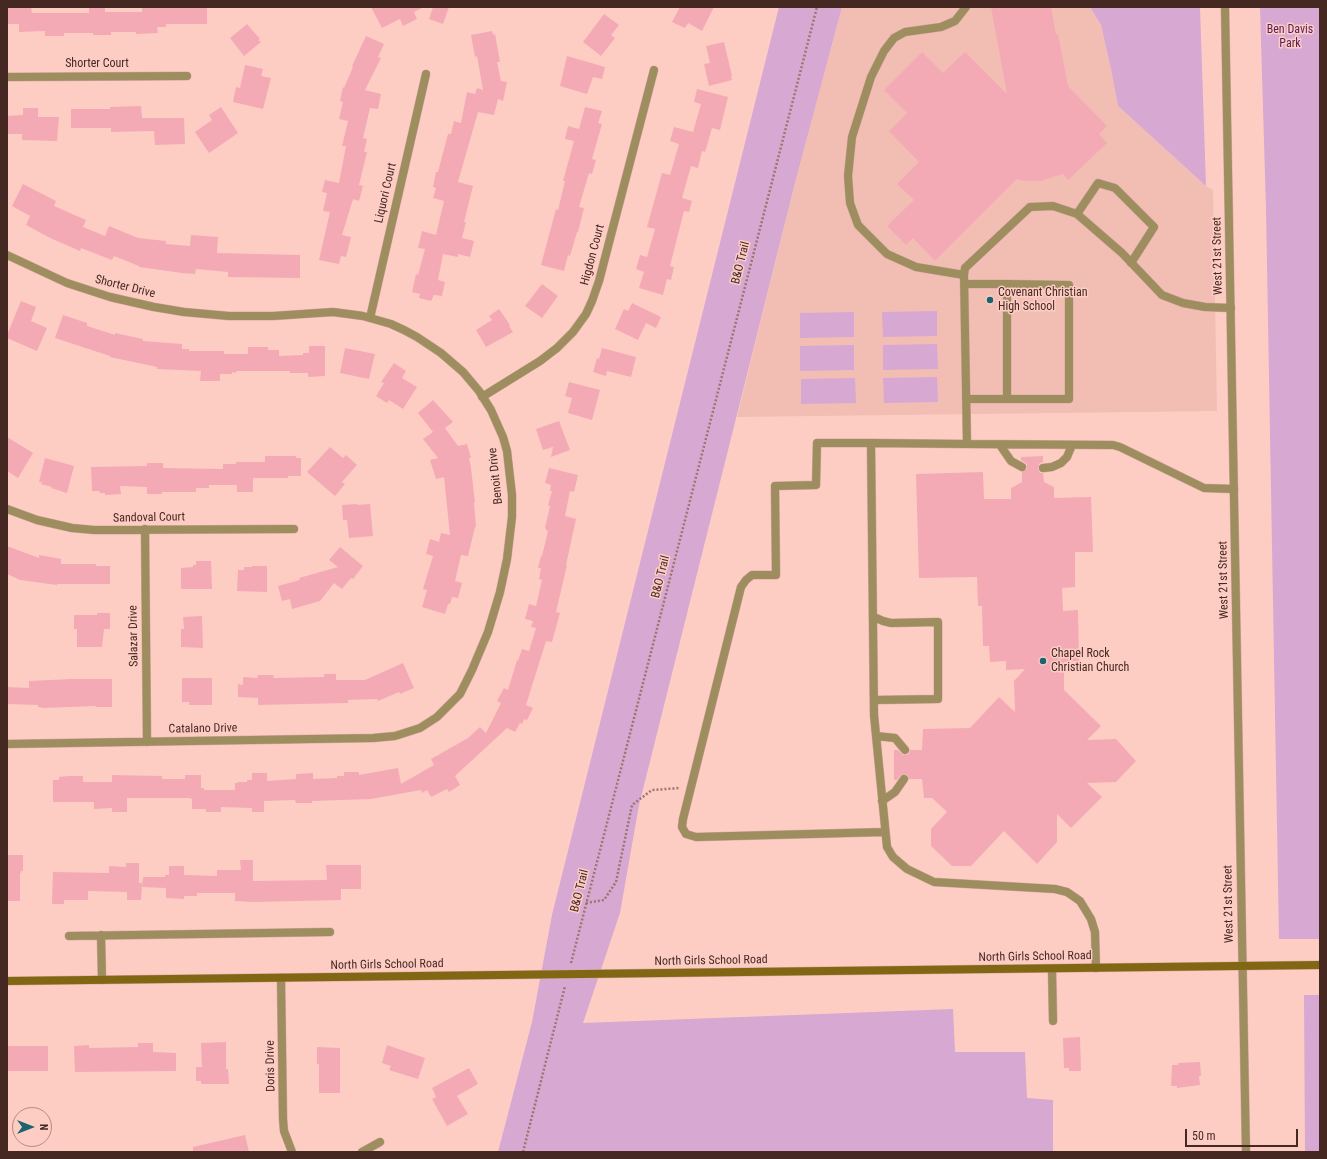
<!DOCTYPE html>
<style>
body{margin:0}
#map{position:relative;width:1327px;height:1159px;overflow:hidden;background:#fdcdc4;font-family:"Roboto Condensed",sans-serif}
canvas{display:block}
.frame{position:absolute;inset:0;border:8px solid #462822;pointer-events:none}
.north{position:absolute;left:12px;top:1107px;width:40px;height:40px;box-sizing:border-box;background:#fdcdc4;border:1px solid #b48b83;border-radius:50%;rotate:90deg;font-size:11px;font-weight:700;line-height:16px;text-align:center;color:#462822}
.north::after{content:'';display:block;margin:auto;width:14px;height:18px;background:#18646f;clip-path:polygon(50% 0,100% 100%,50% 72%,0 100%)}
.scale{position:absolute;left:1185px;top:1129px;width:113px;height:18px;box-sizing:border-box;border:2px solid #462822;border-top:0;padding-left:5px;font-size:12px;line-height:14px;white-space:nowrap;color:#462822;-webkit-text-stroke:3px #fdcdc4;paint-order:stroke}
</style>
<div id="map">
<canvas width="1327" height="1159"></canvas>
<div class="frame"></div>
<div class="north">N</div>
<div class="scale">50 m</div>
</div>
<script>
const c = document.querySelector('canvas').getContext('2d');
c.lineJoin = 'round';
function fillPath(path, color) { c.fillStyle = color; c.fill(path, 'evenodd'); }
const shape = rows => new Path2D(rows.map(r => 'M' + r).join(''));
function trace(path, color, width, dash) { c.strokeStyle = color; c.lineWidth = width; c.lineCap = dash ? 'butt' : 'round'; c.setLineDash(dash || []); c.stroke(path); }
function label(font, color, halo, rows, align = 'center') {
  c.font = font + ' "Roboto Condensed",sans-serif'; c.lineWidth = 3; c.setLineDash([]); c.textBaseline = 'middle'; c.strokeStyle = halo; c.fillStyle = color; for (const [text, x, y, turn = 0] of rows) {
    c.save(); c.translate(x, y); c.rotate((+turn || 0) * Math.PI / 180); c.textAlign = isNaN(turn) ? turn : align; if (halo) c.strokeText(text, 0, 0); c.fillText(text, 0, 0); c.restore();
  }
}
fillPath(shape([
 [842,7,1090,7,1101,25,1111,69,1118,106,1206,186,1213,190,1217,411,737,417,795,183]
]), '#f2beb4');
fillPath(shape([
 [779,7,842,7,795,183,639,805,620,913,583,1023,953,1009,955,1052,1025,1052,1027,1098,1053,1100,1053,1152,498,1152,532,1022,552,915],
 [1090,7,1200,7,1206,186,1118,106,1111,69,1101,25],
 [1260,7,1320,7,1320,939,1279,939,1266,209],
 [937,311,937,336,883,337,882,312],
 [854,312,854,337,800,338,800,313],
 [937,344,938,369,883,370,883,345],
 [854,345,854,370,800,371,800,346],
 [937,377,938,402,884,403,883,378],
 [855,378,856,403,801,404,801,379],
 [1304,995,1320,995,1320,1152,1305,1152]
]), '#d7a8d2');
fillPath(shape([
 [7,7,31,7,32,13,89,13,89,7,105,7,105,12,142,12,142,7,207,7,207,24,166,24,166,27,157,27,158,33,136,34,136,32,111,32,111,35,93,35,93,33,64,33,64,36,45,36,45,31,19,32,19,24,7,24],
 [371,7,424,7,414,12,417,19,403,26,400,19,382,28],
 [433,7,449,7,443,24,429,19],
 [680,7,714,7,702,31,688,23,685,28,672,22],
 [991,7,1051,7,1056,35,1058,34,1068,86,1107,126,1099,134,1107,143,1068,180,1063,174,1040,181,1024,181,1017,179,935,261,913,238,906,245,887,226,914,200,897,184,919,162,889,131,907,113,884,90,922,52,943,73,965,52,1007,94],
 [604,14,619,25,611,35,615,38,601,56,583,42],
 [247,24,260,39,258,40,261,42,244,56,230,38],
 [492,31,493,35,495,34,500,62,497,62,501,81,507,82,503,101,498,99,494,115,478,112,458,182,473,186,464,222,466,222,462,238,474,241,470,257,458,254,458,257,443,254,438,280,445,282,442,296,434,295,431,301,419,298,420,294,412,292,416,274,418,275,425,249,418,248,422,231,436,235,444,201,433,198,436,188,433,187,436,172,438,172,448,134,451,134,454,121,461,123,467,92,475,94,477,88,483,90,477,56,475,57,471,35],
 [366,36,384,44,378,57,381,58,365,90,381,94,378,109,370,108,363,138,367,139,364,152,367,152,359,185,363,186,359,201,353,199,342,235,351,237,346,257,341,256,339,264,319,260,330,212,323,211,327,193,322,192,325,180,339,183,346,146,342,146,348,121,339,119,343,102,340,101,343,87,344,88,353,67,352,66],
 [724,42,732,76,731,76,732,80,709,86,704,64,710,63,706,46],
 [567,56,605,67,602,79,593,77,587,94,560,86],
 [245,65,263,69,261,76,271,78,263,109,233,102,236,87,240,88],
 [697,89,728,97,720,130,712,128,705,152,702,151,698,168,691,166,682,198,692,201,689,212,684,211,670,266,674,267,671,280,667,279,663,295,639,288,644,272,636,269,640,255,647,257,655,229,647,227,662,173,670,175,679,144,670,141,674,127,693,132,701,104,694,102],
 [141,106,142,118,184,118,185,144,155,145,154,131,111,132,111,128,71,128,71,109,110,109,110,107],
 [221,107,238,133,209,153,195,132,212,120,209,115],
 [585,107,602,111,598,123,602,124,592,159,596,160,592,174,589,173,579,207,584,208,578,232,577,232,570,256,568,255,564,271,541,265,556,209,558,210,565,181,563,181,574,141,565,139,568,126,579,129],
 [23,108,38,108,38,117,59,117,57,141,22,140,22,134,7,134,7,116,23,115],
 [23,184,56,201,54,206,86,220,83,227,105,236,109,226,138,238,166,241,166,244,190,246,191,235,218,237,217,253,300,255,300,278,228,277,228,272,196,269,195,274,182,273,139,267,139,266,114,256,112,260,81,248,80,251,50,238,26,225,30,216,12,206],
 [542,284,558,296,542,318,525,306],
 [21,301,36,307,31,321,47,328,37,351,7,338,7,335],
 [632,303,661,317,656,328,646,323,638,340,615,329,624,309,628,311],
 [499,309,510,325,509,326,513,332,486,347,476,330,492,320,489,316],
 [63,315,87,323,87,326,115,335,115,333,143,339,143,341,182,344,182,349,189,349,189,351,224,351,224,354,248,354,248,347,268,347,268,350,279,350,279,356,303,355,303,353,309,353,309,346,325,346,325,376,308,377,308,373,290,373,290,371,236,371,236,373,232,372,232,374,220,374,220,381,200,381,201,371,157,369,157,367,110,357,110,356,55,338],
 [345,348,375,354,369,379,340,373],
 [602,348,636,357,631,377,607,371,606,376,593,372,597,358,599,359],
 [394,363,406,371,402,378,417,387,403,409,389,400,387,403,376,396,384,383,381,382],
 [569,382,600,390,592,420,568,413,572,398,565,396],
 [433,400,453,422,445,428,458,446,467,444,471,458,469,458,471,468,475,503,474,503,476,527,475,527,468,556,461,555,455,581,462,583,458,598,452,597,450,604,448,604,445,614,422,607,427,590,423,589,433,556,426,554,430,539,439,542,441,533,450,535,444,477,436,479,430,460,438,458,423,439,433,432,418,413],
 [559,421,570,450,551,457,553,447,543,450,536,429],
 [7,437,33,453,18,478,7,471],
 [330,447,343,458,346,455,357,465,342,482,345,484,335,496,307,472],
 [265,456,296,456,296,458,301,458,301,476,288,476,288,478,253,478,253,492,237,492,237,485,209,485,209,488,196,488,196,492,162,492,162,494,147,494,147,487,120,486,121,494,105,495,105,493,100,493,99,491,92,491,91,467,147,466,147,463,163,463,163,468,223,469,223,464,236,464,236,462,265,462],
 [1043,456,1043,462,1039,464,1038,469,1040,473,1043,473,1044,482,1054,487,1054,498,1091,497,1093,552,1075,552,1075,587,1062,588,1063,611,1078,610,1079,661,1064,662,1064,690,1101,726,1087,740,1116,739,1136,761,1116,782,1087,783,1102,797,1071,828,1057,814,1057,842,1037,864,1004,831,971,866,952,866,931,846,931,829,947,812,932,798,924,798,922,779,909,779,907,775,904,774,900,776,897,780,894,780,894,750,898,750,903,755,906,755,909,754,910,750,922,750,923,729,970,728,999,697,1015,712,1014,681,1025,669,1006,670,1006,661,990,662,989,646,983,646,982,606,978,606,977,577,919,578,916,474,983,472,984,499,1011,499,1011,488,1022,482,1022,472,1027,469,1027,464,1021,460,1021,457],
 [45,458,74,466,67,493,51,488,52,487,41,484,42,482,39,482],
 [549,468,578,475,574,492,570,491,565,516,576,519,566,565,567,565,556,612,560,613,552,642,546,641,526,705,533,708,527,720,524,719,522,724,520,723,515,732,507,728,455,776,460,785,449,792,447,789,431,797,427,790,422,793,421,790,371,799,312,801,312,803,296,803,295,800,264,801,264,812,252,812,252,808,221,807,221,812,206,812,206,809,192,809,192,799,189,798,127,798,127,812,112,812,112,808,94,809,94,802,53,802,53,780,59,780,59,777,68,776,83,776,83,782,112,782,112,775,162,776,162,779,185,779,185,775,201,775,201,788,204,788,204,790,235,790,235,783,238,783,238,782,247,782,247,780,252,780,252,773,267,773,267,781,296,779,296,774,313,773,313,779,337,778,337,776,344,776,344,772,359,772,359,775,398,768,401,784,434,765,431,759,468,738,480,727,486,733,501,703,497,701,504,688,508,690,517,660,518,661,522,649,529,651,536,628,531,627,533,621,525,619,529,604,536,606,542,580,539,579,541,568,538,568,541,556,542,556,548,531,546,530,546,529,545,528,550,506,548,505,552,491,550,491,551,485,545,483],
 [357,504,357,505,370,504,373,536,349,538,347,520,343,520,342,505],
 [7,546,39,558,39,555,61,559,61,564,96,564,96,566,110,566,110,584,57,584,57,585,20,580,7,574],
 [340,547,363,566,353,579,351,578,342,589,334,583,320,601,292,609,290,599,282,601,278,586,300,580,299,578,338,567,329,560],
 [196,561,211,561,212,589,181,589,181,568,193,567,193,565,196,565],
 [252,566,267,566,267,592,237,591,238,570,244,570,244,567,252,567],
 [97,613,110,613,110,629,104,629,102,647,77,647,77,629,74,629,74,615,97,615],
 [202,616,203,648,181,647,181,629,184,629,183,617],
 [403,663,414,688,400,694,399,692,378,701,377,699,348,700,348,703,258,705,258,698,238,697,238,684,243,685,243,677,257,678,258,675,274,675,273,678,324,677,324,674,336,674,336,680,365,680],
 [182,678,212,678,212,705,189,705,189,702,182,702],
 [72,679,112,679,112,707,96,707,96,706,44,708,38,707,38,705,7,704,7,687,29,688,29,681],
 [7,855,23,855,23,871,21,871,21,873,20,873,20,901,7,901],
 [240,860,253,860,253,881,327,880,326,865,361,865,361,889,341,889,341,900,253,902,235,901,235,893,197,893,197,896,184,896,184,899,166,898,166,888,142,887,143,877,165,877,165,875,169,875,169,866,184,866,184,875,217,876,217,870,241,870],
 [126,863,139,863,139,883,142,883,141,900,127,900,127,892,88,891,88,900,64,900,64,904,52,904,53,872,109,873,109,866,126,867],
 [1080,1037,1081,1071,1069,1071,1069,1068,1064,1068,1063,1038],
 [226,1042,226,1069,228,1069,229,1084,201,1084,201,1081,196,1081,196,1067,202,1067,201,1043],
 [138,1043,153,1043,153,1052,176,1053,176,1071,75,1072,74,1046,89,1045,89,1048,138,1047],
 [387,1045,425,1058,418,1079,389,1070,391,1066,382,1063],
 [7,1046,48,1046,48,1071,7,1071],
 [317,1047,340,1048,340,1093,319,1093,319,1064,317,1064],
 [1200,1062,1201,1076,1199,1076,1200,1085,1177,1088,1177,1086,1171,1086,1172,1065,1178,1065,1178,1063],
 [469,1068,478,1084,457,1096,468,1114,447,1126,432,1099,436,1097,432,1088],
 [245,1135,249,1152,193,1152,193,1147]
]), '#f3aab4');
const service = shape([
 [1077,214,1098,183,1115,188,1154,227,1131,263],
 [964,275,916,267,887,254,858,225,850,203,848,176,852,137,871,77,884,51,894,38,905,32,941,27,955,21,966,7],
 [964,284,1007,284,1069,285,1069,399,966,399],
 [1007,284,1007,399],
 [1231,308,1205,307,1183,303,1162,295,1122,253,1077,214,1053,206,1030,207,965,268,964,275,967,444,1113,445,1120,447,1204,488,1234,489],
 [871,443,817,443,816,485,775,486,776,575,752,575,746,580,741,587,683,819,682,827,686,834,696,837,885,832],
 [967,444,871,443,874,715,887,847,893,857,907,869,934,882,1055,889,1067,892,1080,901,1091,919,1095,932,1096,968],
 [1000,445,1011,461,1022,467],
 [1043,468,1052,467,1061,463,1067,457,1072,445],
 [874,617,883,621,891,623,938,622,938,699,874,700],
 [876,736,895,738,905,750],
 [882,801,895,792,904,779],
 [1052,969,1053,1021]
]);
const minor = shape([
 [7,77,187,76],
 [7,255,67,283,110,297,154,307,184,312,229,316,273,316,333,312,363,316,391,324,404,330,417,337,441,353,463,372,479,391,491,410,503,437,507,451,512,495,512,517,507,559,500,592,488,632,472,670,460,694,437,717,420,728,395,736,373,738,7,744],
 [370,318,426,74],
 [482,397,540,361,557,348,573,332,586,314,592,301,599,281,654,70],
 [7,509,37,520,72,528,94,530,294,529],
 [145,529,147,742],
 [101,935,102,980],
 [69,936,330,932],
 [281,978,283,1119,284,1131,292,1152],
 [362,1152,380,1142]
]);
const tertiary = shape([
 [1225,7,1246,1152]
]);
const secondary = shape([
 [7,981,1320,965]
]);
trace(service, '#d8aca4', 9);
trace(minor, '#d8aca4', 9);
trace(tertiary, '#d8aca4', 9);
trace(secondary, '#d8aca4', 9);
trace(shape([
 [586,903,604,900,616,882,632,805,652,790,680,788],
 [571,963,817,7],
 [523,1152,565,986]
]), '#9c756e', 2.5, [2, 2]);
trace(service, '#9e8d5f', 8);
trace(minor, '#9e8d5f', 8);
trace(tertiary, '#9e8d5f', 8);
trace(secondary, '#816714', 8);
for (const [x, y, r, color] of [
 [990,300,4,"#18646f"],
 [1043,661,4,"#18646f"]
]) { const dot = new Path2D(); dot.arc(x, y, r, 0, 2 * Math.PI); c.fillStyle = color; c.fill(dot); trace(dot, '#fdcdc4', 1.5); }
label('12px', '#591b55', '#fdcdc4', [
 ["Ben Davis",1290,30],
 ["Park",1290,44]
]);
label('12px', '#462822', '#fdcdc4', [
 ["Shorter Court",97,64],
 ["Liquori Court",386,193,-77],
 ["Higdon Court",593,255,-75],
 ["West 21st Street",1218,256,-91],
 ["B&O Trail",741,263,-76],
 ["Shorter Drive",125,287,14],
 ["Benoit Drive",496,476,-96],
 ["Sandoval Court",149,518,-1],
 ["B&O Trail",661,577,-76],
 ["West 21st Street",1224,580,-91],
 ["Salazar Drive",134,636,-91],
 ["Catalano Drive",203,729,-1],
 ["B&O Trail",580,891,-76],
 ["West 21st Street",1229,904,-91],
 ["North Girls School Road",1035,957,-1],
 ["North Girls School Road",711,961,-1],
 ["North Girls School Road",387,965,-1],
 ["Doris Drive",271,1066,-91]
]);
label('12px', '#462822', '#fdcdc4', [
 ["Covenant Christian",998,293],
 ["High School",998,307],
 ["Chapel Rock",1051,654],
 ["Christian Church",1051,668]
], 'left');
</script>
